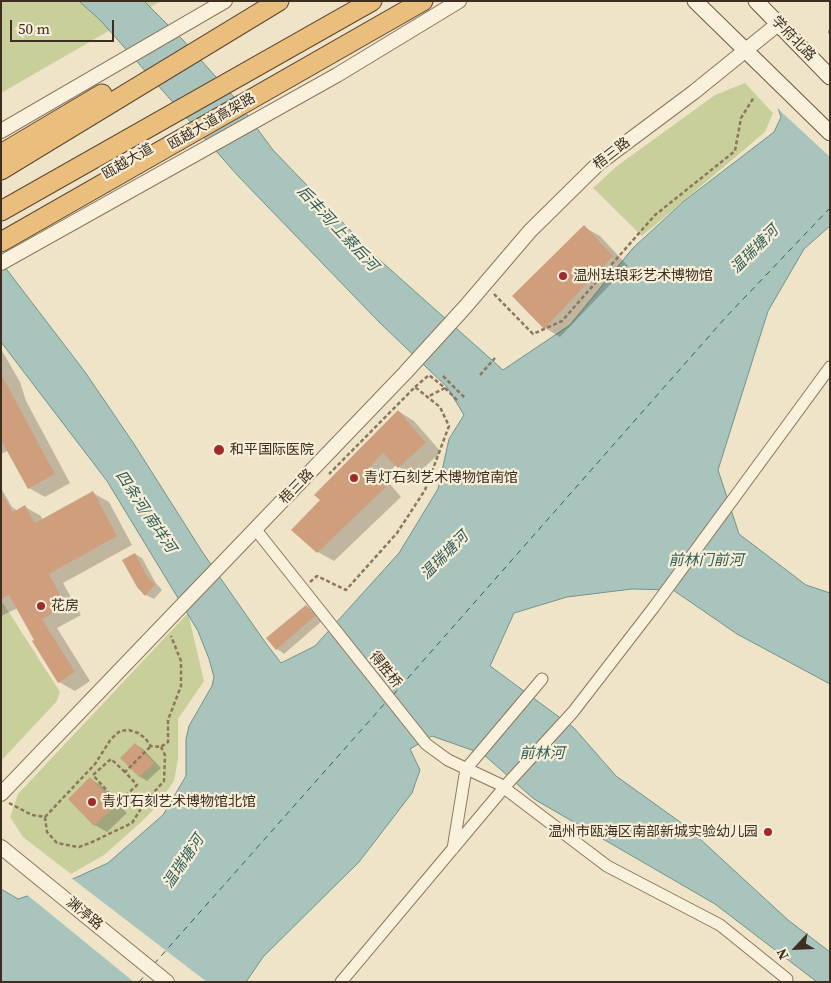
<!DOCTYPE html>
<meta charset="utf-8">
<style>
body{margin:0}
#map{position:relative;width:831px;height:983px;overflow:hidden;background:#f0e4c8;font-family:"Source Serif 4",serif}
canvas{display:block}
.frame{position:absolute;inset:0;border:2px solid #3d2e20;pointer-events:none}
.north{position:absolute;left:771px;top:923px;width:50px;height:50px;-webkit-text-stroke:4px #f7eed8;paint-order:stroke;rotate:245deg;font-size:14px;font-weight:700;line-height:20px;text-align:center;color:#3d2e20}
.north::after{content:'';display:block;margin:auto;width:18px;height:22px;background:#3d2e20;clip-path:polygon(50% 0,100% 100%,50% 72%,0 100%)}
.scale{position:absolute;left:10px;top:20px;width:104px;height:22px;box-sizing:border-box;border:2px solid #3d2e20;border-top:0;padding-left:6px;font-size:15px;line-height:18px;white-space:nowrap;color:#3d2e20;-webkit-text-stroke:4px #f7eed8;paint-order:stroke}
</style>
<div id="map">
<canvas width="831" height="983"></canvas>
<div class="frame"></div>
<div class="north">N</div>
<div class="scale">50 m</div>
</div>
<script>
const c = document.querySelector('canvas').getContext('2d');
c.lineJoin = 'round';
function fillPath(path, color) { c.fillStyle = color; c.fill(path, 'evenodd'); }
const shape = rows => new Path2D(rows.map(r => 'M' + r).join(''));
function trace(path, color, width, dash) { c.strokeStyle = color; c.lineWidth = width; c.lineCap = dash ? 'butt' : 'round'; c.setLineDash(dash || []); c.stroke(path); }
function label(font, color, halo, rows, align = 'center') {
  c.font = font + ' "Source Serif 4","Noto Sans SC",serif'; c.lineWidth = 4.5; c.setLineDash([]); c.textBaseline = 'middle'; c.strokeStyle = halo; c.fillStyle = color; for (const [text, x, y, turn = 0] of rows) {
    c.save(); c.translate(x, y); c.rotate((+turn || 0) * Math.PI / 180); c.textAlign = isNaN(turn) ? turn : align; if (halo) c.strokeText(text, 0, 0); c.fillText(text, 0, 0); c.restore();
  }
}
fillPath(shape([
 [1,1,161,1,1,93],
 [745,83,773,113,765,132,642,236,593,188,617,166,715,95],
 [3,603,60,692,57,701,1,761,1,605],
 [188,613,204,681,178,719,178,759,174,781,156,807,139,824,104,855,71,874,23,837,10,817,18,794]
]), '#c9cf9b');
const water = shape([
 [79,1,144,1,183,40,233,96,273,150,373,254,503,370,570,325,633,248,684,201,774,132,781,117,777,105,827,37,830,27,830,226,804,249,768,311,718,470,739,534,806,585,830,593,830,684,737,634,673,590,632,589,567,597,514,613,490,666,574,728,616,776,687,827,788,920,830,952,830,982,817,982,715,904,534,799,483,754,432,736,410,749,420,770,412,793,359,862,263,957,246,982,1,982,1,889,18,899,55,887,108,863,163,815,186,776,186,739,189,726,212,686,214,677,209,659,198,631,107,481,1,342,1,262,85,372,134,444,203,553,265,642,281,663,315,646,399,553,438,489,449,439,464,415,447,387,380,323,239,177,101,21,79,1]
]);
fillPath(water, '#a9c4bc');
trace(water, '#6f938a', 1);
fillPath(shape([
 [826,31,830,35,830,157,775,106,771,97,776,83,825,36],
 [70,877,207,982,134,982,26,894,54,885]
]), '#f0e4c8');
fillPath(shape([
 [584,227,600,236,628,266,560,337,545,328],
 [1,349,20,382,26,401,70,483,45,497,29,488,9,450,1,454],
 [398,411,414,421,441,452,414,477,396,465,384,477,401,497,334,561,318,552,321,500],
 [1,488,12,507,18,511,25,507,41,516,43,520,93,493,109,502,132,545,63,583,81,615,57,628,90,681,75,691,59,682,18,608,1,616],
 [135,554,142,558,155,582,162,590,154,599,146,595],
 [306,606,314,611,322,621,284,654,277,649],
 [135,744,143,749,161,768,147,781,139,776],
 [90,779,102,786,127,813,107,832,95,825,69,799]
]), '#0003');
trace(shape([
 [393,695,726,317,830,208],
 [154,964,387,701],
 [139,982,147,973]
]), '#2f5d5a', 1, [6, 5]);
fillPath(shape([
 [584,225,613,256,544,329,512,296],
 [1,374,55,474,28,489,1,440],
 [398,410,426,443,398,468,383,453,369,468,386,487,317,553,291,530,320,500,314,495],
 [1,491,13,512,25,505,35,523,93,491,117,536,49,574,66,606,42,619,75,672,58,683,32,641,34,640,9,595,1,599],
 [135,553,147,576,155,585,145,596,137,587,122,560],
 [306,605,315,616,276,650,266,638],
 [135,743,154,763,139,777,120,758],
 [90,777,116,805,94,826,68,799]
]), '#cf9f7d');
const minor = shape([
 [256,530,426,744,448,760,499,784,607,866,720,925,787,979],
 [453,849,466,769,542,679],
 [341,982,508,783,573,712,654,607,830,367]
]);
const tertiary = shape([
 [1,131,225,1],
 [1,263,337,75,459,1],
 [1,794,405,373,466,306,530,231,599,163,694,92,778,24],
 [1,847,167,982]
]);
const secondary = shape([
 [695,1,830,133],
 [756,1,830,77]
]);
const trunk = shape([
 [1,154,102,94],
 [1,170,279,1],
 [1,211,372,1],
 [1,242,423,1]
]);
trace(minor, '#8d765c', 13);
trace(tertiary, '#8d765c', 16);
trace(secondary, '#6f573f', 17);
trace(trunk, '#5b4430', 21);
trace(shape([
 [494,294,533,334,562,321,655,215,735,151,741,118,754,97],
 [480,375,495,358],
 [443,376,465,398],
 [415,387,429,375,445,388,427,397],
 [445,388,459,402],
 [310,582,317,576,346,590,397,533,425,490,449,426,440,407,415,387,329,474],
 [125,772,111,759,93,775,118,803,137,785,125,772,151,746],
 [9,803,32,815,45,817,95,764,111,739,120,731,129,730,138,733,145,738,151,746,161,747,168,742,168,720,181,686,181,661,171,636],
 [45,817,47,832,57,843,72,846,79,847,92,842,132,823,145,802,164,781,165,755,161,747]
]), '#8d765c', 2.5, [4, 2.5]);
trace(minor, '#faf1dc', 11);
trace(tertiary, '#faf1dc', 14);
trace(secondary, '#faf1dc', 15);
trace(trunk, '#eabe7c', 19);
for (const [x, y, r, color] of [
 [563,276,5,"#9e2a2b"],
 [219,450,6,"#9e2a2b"],
 [354,478,5,"#9e2a2b"],
 [41,606,5,"#9e2a2b"],
 [92,802,5,"#9e2a2b"],
 [768,832,5,"#9e2a2b"]
]) { const dot = new Path2D(); dot.arc(x, y, r, 0, 2 * Math.PI); c.fillStyle = color; c.fill(dot); trace(dot, '#f7eed8', 2); }
label('14px', '#3d2e20', '#f7eed8', [
 ["学府北路",793,39,46],
 ["瓯越大道高架路",212,122,-30],
 ["梧三路",612,154,-38],
 ["瓯越大道",128,162,-30],
 ["梧三路",297,487,-46],
 ["得胜桥",385,670,51],
 ["渊渟路",84,914,39]
]);
label('14px', '#3d2e20', '#f7eed8', [
 ["温州珐琅彩艺术博物馆",573,276],
 ["和平国际医院",230,450],
 ["青灯石刻艺术博物馆南馆",364,478],
 ["花房",51,606],
 ["青灯石刻艺术博物馆北馆",102,802],
 ["温州市瓯海区南部新城实验幼儿园",758,832,"right"]
], 'left');
label('italic 15px', '#2f5d5a', '#f7eed8', [
 ["后丰河/上蔡后河",337,229,47],
 ["温瑞塘河",755,250,-45],
 ["四条河/南垟河",145,512,56],
 ["温瑞塘河",445,556,-45],
 ["前林门前河",706,561],
 ["前林河",542,754],
 ["温瑞塘河",184,862,-56]
]);
</script>
